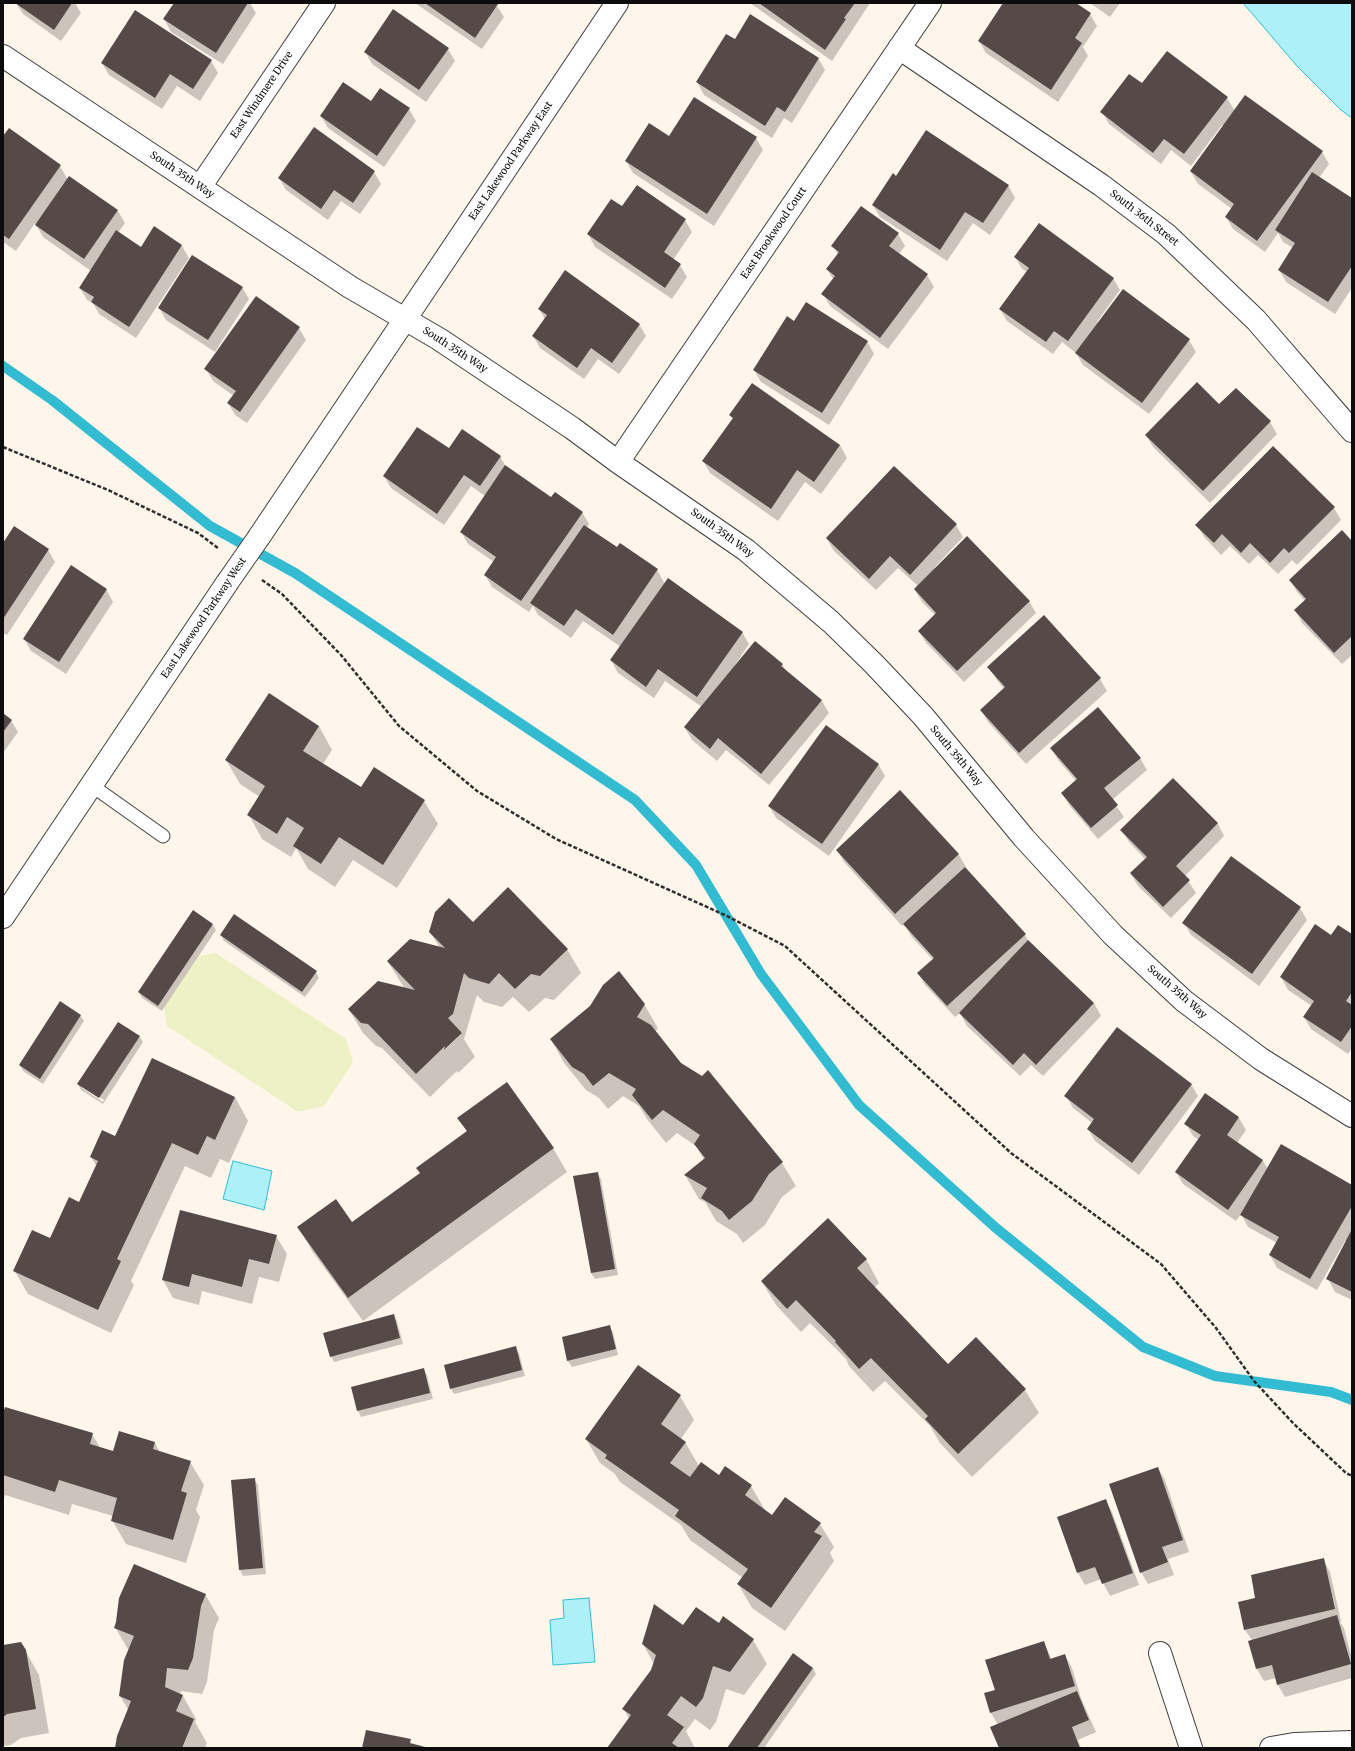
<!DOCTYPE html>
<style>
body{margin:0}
#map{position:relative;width:1355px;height:1751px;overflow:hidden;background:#fff6eb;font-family:Merriweather,serif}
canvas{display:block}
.frame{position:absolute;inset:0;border:4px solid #0c0c0c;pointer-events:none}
</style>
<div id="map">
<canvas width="1355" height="1751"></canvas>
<div class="frame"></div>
</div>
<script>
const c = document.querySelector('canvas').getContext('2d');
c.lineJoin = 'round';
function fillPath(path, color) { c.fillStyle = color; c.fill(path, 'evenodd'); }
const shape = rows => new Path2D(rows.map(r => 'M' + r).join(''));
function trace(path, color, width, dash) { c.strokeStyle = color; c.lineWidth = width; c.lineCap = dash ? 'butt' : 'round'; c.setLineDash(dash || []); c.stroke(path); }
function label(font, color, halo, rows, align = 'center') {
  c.font = font + ' Merriweather,serif'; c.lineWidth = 4; c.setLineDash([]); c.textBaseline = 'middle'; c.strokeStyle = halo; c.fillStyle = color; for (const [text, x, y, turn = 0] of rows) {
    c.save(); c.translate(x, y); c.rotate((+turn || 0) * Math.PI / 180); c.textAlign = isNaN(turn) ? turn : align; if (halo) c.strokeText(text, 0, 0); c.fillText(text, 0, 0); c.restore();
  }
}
fillPath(shape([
 [216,953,346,1039,353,1062,324,1106,298,1112,167,1026,164,1008,199,956]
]), '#eef1c6');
const water = shape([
 [1243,3,1352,3,1352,118,1341,110,1297,66,1243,3],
 [233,1161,272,1171,264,1210,223,1199,233,1161],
 [589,1598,595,1662,553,1665,550,1620,564,1618,563,1600,589,1598]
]);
fillPath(water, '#aef0f8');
trace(water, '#33bcd1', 1);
fillPath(shape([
 [16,3,75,3,81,13,61,41,23,14],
 [175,3,250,3,256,13,223,64,171,32,164,19],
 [415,3,495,3,504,17,482,49],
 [750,3,870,3,832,61],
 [1005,3,1074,3,1090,14,1097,26,1083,47,1088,56,1058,102,986,53,979,41],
 [1090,3,1120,3,1110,17],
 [735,41,818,58,825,70,792,123,784,118,772,138,704,95,697,82],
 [448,49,455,61,426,102,372,64,365,52],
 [211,61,218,73,200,101,177,86,162,109,109,75,102,63],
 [1142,84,1227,98,1235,111,1322,152,1329,164,1319,178,1352,199,1352,288,1335,314,1286,282,1279,270,1293,248,1283,242,1278,233,1265,252,1233,229,1226,217,1232,209,1198,184,1191,172,1224,126,1222,125,1191,166,1171,150,1161,164,1109,124,1102,112],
 [371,103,409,109,416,121,384,167,328,128,321,116],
 [3,131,5,135,60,166,68,180,70,177,118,211,125,223,118,233,141,248,155,228,182,246,189,258,136,338,99,314,93,303,87,300,80,288,91,271,43,237,35,223,16,251,3,242],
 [669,137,756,138,763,150,714,226,633,173,626,161],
 [374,172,381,184,360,214,341,201,328,220,286,190,279,178],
 [896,177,1008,185,1015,198,990,235,973,223,947,261,880,217,873,205],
 [622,208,685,220,692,232,673,260,680,265,687,277,672,299,595,247,588,234],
 [898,234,905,246,899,254,927,275,934,287,888,349,830,306,823,294,833,279,827,269,838,255,833,246],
 [1015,257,1113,278,1120,290,1097,322,1098,323,1189,340,1196,352,1149,414,1083,365,1076,353,1062,342,1053,354,1007,321,1000,309,1027,272,1022,269],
 [242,287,249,299,215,352,166,320,159,308],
 [256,298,299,328,306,340,247,423,235,415,228,403,234,396,213,381,206,369],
 [539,309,639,324,646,336,619,374,598,359,584,379,540,348,533,336,545,319],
 [794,322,867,341,874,354,829,425,761,382,754,370],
 [1236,389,1270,422,1277,434,1210,503,1153,447,1146,435,1219,406],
 [731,415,840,445,847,458,821,494,805,482,778,521,710,473,703,461,733,419],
 [449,450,500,456,506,467,551,498,582,512,589,524,587,528,617,549,657,570,665,584,742,632,749,644,735,665,782,664,787,672,822,701,829,713,769,785,726,750,717,761,692,740,685,728,702,707,665,681,654,698,618,673,611,660,621,647,583,621,571,638,538,615,533,606,529,612,492,587,485,575,494,562,468,544,461,532,485,496,471,486,444,525,391,488,384,476],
 [1334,508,1341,520,1297,565,1292,560,1278,574,1258,555,1249,564,1230,546,1221,555,1204,537,1197,525],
 [956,525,963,537,934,568,1029,601,1036,613,964,682,926,643,919,631,935,615,922,602,915,590,918,586,898,568,876,590,834,551,827,539],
 [14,527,48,550,55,562,7,635,3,633,3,545],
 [1352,542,1352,655,1342,664,1302,623,1295,610,1305,601,1297,592,1290,580],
 [106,589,113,602,66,674,31,651,24,639],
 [1044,617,1100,679,1107,691,1026,764,988,722,981,710,1004,689,996,679,989,667],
 [3,715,11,720,18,732,3,753],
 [319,726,332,750,323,764,361,788,424,801,438,824,397,888,353,860,335,887,308,869,296,848,291,857,262,839,249,815,260,797,240,784,226,760],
 [1051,748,1140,758,1147,770,1112,800,1124,817,1098,839,1069,805,1062,793,1076,781,1058,760],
 [878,764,885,776,829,856,776,818,769,806],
 [1173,779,1218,824,1224,836,1185,876,1196,893,1171,918,1138,886,1131,874,1145,859,1129,842,1122,830],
 [900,792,959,855,966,867,964,868,1025,935,1030,944,1094,1003,1101,1016,1043,1076,1031,1065,1020,1076,967,1026,960,1013,955,1017,925,985,918,973,933,960,911,936,904,924,902,926,844,862,837,850],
 [1300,908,1307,920,1259,986,1191,935,1184,923],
 [473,923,567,949,581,973,554,1000,545,998,529,1012,513,997,502,1007,484,1002,477,995,464,1039,475,1057,458,1073,457,1071,430,1097,382,1048,376,1046,363,1033,349,1010,405,989,388,962,440,948,430,932],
 [461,1032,462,1033,445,1050,445,1047],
 [213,925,216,930,162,1011,142,998,139,992],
 [221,935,316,972,319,978,305,997,224,941],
 [1352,935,1352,1048,1348,1054,1311,1029,1304,1017,1312,1006,1288,990,1281,977,1331,937],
 [644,1004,658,1028,655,1033,681,1063,782,1163,796,1186,782,1197,765,1225,743,1243,737,1234,716,1221,705,1202,699,1199,685,1175,704,1160,696,1146,677,1133,666,1143,647,1119,639,1106,623,1096,608,1109,599,1098,586,1090,564,1063,551,1039],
 [80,1015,84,1021,43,1084,23,1071,20,1065],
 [140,1037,143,1042,103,1104,81,1090,78,1084],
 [82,1086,104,1100,103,1102,82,1088],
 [1191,1084,1198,1096,1139,1175,1095,1141,1088,1129,1092,1123,1073,1108,1066,1096],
 [1206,1095,1239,1118,1246,1130,1237,1143,1263,1161,1268,1169,1352,1187,1352,1300,1335,1292,1328,1279,1346,1242,1345,1241,1317,1290,1277,1268,1270,1255,1277,1243,1248,1227,1241,1214,1236,1221,1183,1184,1176,1172,1199,1140,1193,1136,1186,1124],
 [235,1097,248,1121,229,1163,220,1159,211,1178,185,1166,131,1281,134,1285,111,1333,28,1294,14,1270,51,1240,80,1203,97,1167,91,1157,116,1137],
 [459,1118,553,1148,567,1172,363,1321,312,1251,299,1227,352,1223,421,1174,467,1132],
 [597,1173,601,1179,618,1275,595,1279,591,1273,574,1177],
 [276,1236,287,1254,279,1282,259,1277,252,1304,202,1291,199,1305,173,1298,163,1280],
 [866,1259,879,1283,874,1288,948,1365,1025,1390,1039,1413,972,1477,940,1443,930,1426,885,1381,873,1392,849,1366,846,1359,810,1323,801,1332,776,1305,762,1282],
 [393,1315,397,1321,403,1344,334,1362,331,1356],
 [609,1326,613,1332,618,1355,572,1367,568,1361,563,1338],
 [515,1347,519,1353,525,1376,454,1394,451,1389],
 [424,1370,427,1375,433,1399,361,1417,358,1411,352,1387],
 [680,1396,694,1420,681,1439,685,1442,699,1466,719,1476,751,1486,765,1510,773,1516,820,1524,834,1547,830,1553,834,1561,785,1631,752,1608,738,1584,743,1578,690,1540,681,1525,620,1482,615,1474,600,1463,586,1439],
 [3,1414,92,1434,101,1449,113,1453,155,1443,160,1452,190,1462,204,1485,196,1510,200,1517,186,1563,126,1544,112,1520,113,1516,72,1504,69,1515,5,1495,3,1502],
 [1158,1468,1165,1480,1189,1552,1168,1559,1174,1575,1148,1584,1141,1572],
 [254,1479,258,1485,266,1574,243,1576,240,1570],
 [1105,1500,1112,1512,1139,1585,1110,1596,1101,1579,1085,1585,1078,1573,1058,1518],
 [1323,1559,1330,1572,1341,1621,1340,1622,1344,1628,1352,1658,1352,1678,1285,1697,1278,1685,1276,1678,1264,1681,1257,1669,1249,1641,1252,1640,1245,1630,1239,1602,1257,1598],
 [205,1594,219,1618,214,1630,207,1682,202,1694,181,1691,180,1695,183,1696,196,1719,195,1722,207,1743,205,1748,116,1748,129,1711,120,1696,129,1651,115,1627],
 [719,1625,753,1640,767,1664,744,1695,726,1689,716,1722,710,1730,695,1719,686,1731,695,1748,608,1748,629,1719,624,1709,652,1671,654,1664,643,1644,683,1626],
 [1044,1642,1052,1660,1065,1655,1072,1668,1081,1698,1096,1732,1078,1740,1081,1748,1000,1748,998,1725,991,1713,985,1694,996,1690],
 [3,1646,25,1650,39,1675,49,1733,21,1738,11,1745,3,1746],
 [813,1668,816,1674,764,1748,728,1748]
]), '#0003');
trace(shape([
 [3,366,52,400,210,526,295,573,635,800,696,865,761,974,859,1105,996,1228,1143,1347,1215,1376,1331,1392,1352,1400]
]), '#33bcd1', 10);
fillPath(shape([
 [15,3,72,3,54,30],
 [174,3,248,3,216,53,163,19],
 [425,3,497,3,498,4,475,38],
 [759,3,855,3,844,18,846,19,825,50],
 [1003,3,1076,3,1091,13,1075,38,1082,43,1051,90,978,41],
 [393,9,449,48,419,90,364,52],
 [135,10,212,60,193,89,170,74,155,98,101,63],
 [750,14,819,58,785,112,777,107,765,126,696,82,726,34,735,39],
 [1167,51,1228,97,1184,154,1164,139,1153,153,1100,112,1129,74,1142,83],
 [343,82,371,101,380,88,410,108,377,156,320,116],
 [1245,95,1323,151,1257,241,1225,217,1234,204,1190,171],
 [694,97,757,137,707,214,625,161,649,123,669,136],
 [314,127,375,171,353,203,334,190,321,209,278,178],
 [9,128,61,165,9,239,3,235,3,136],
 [926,130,1009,185,983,223,965,212,940,250,872,205,893,173,896,176],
 [1312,172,1352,198,1352,266,1328,302,1278,270,1295,243,1275,230],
 [69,176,118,210,84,259,35,225],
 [637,185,686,219,664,252,681,264,665,288,587,234,611,199,622,206],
 [861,206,899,233,889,246,928,274,880,338,821,294,835,276,826,269,839,252,831,246],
 [1039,223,1114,278,1068,341,1054,331,1046,342,999,309,1029,268,1014,257],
 [154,226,182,245,129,327,91,302,94,297,79,288,116,230,141,247],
 [192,255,243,287,208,340,158,308],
 [565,270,640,324,612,363,591,348,577,368,532,336,547,315,538,309],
 [1123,289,1190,339,1142,403,1075,353],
 [256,296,300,327,240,412,227,403,236,391,204,369],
 [806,302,868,341,822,413,753,370,787,316,794,321],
 [1197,382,1219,404,1236,388,1271,421,1203,491,1145,435],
 [752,383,840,445,814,482,797,470,771,509,702,461,733,418,729,415],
 [417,427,449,448,462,429,501,456,480,486,464,475,437,514,383,476],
 [1273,446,1335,507,1289,553,1284,548,1270,563,1250,543,1241,553,1222,534,1214,543,1195,525],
 [505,465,551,497,555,492,583,512,521,601,484,575,496,557,460,532],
 [894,466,957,524,910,575,890,556,869,579,826,538],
 [584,525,617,547,620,543,658,569,613,635,576,609,564,626,530,603],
 [14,526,49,549,3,619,3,543],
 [1342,530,1352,541,1352,636,1334,653,1294,610,1306,599,1289,580],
 [967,536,1030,601,957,671,918,631,936,613,914,589],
 [71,565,107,589,59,662,23,639],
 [668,578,743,632,697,697,658,669,646,687,610,660],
 [1044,615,1101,678,1019,753,980,710,1005,687,987,667],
 [755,641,783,664,781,666,822,700,761,774,718,738,710,749,684,727],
 [269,693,319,726,303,751,361,787,374,767,425,800,383,865,339,837,321,864,293,846,304,828,287,817,277,834,247,815,265,786,225,760],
 [1098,707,1141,758,1104,788,1118,805,1091,828,1061,793,1077,779,1050,748],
 [3,713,12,720,3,732],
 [826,725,879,764,822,844,768,806],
 [1173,778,1218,823,1176,866,1190,880,1163,907,1130,873,1147,857,1120,830],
 [900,790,959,854,895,914,836,850],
 [1231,856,1301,907,1252,974,1182,923],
 [965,867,1026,934,947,1006,917,973,934,958,903,924],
 [508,887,568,949,540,976,531,974,515,989,499,973,489,984,469,978,464,973,453,1014,448,1018,462,1033,444,1050,445,1046,416,1074,368,1024,361,1023,348,1009,378,981,415,990,387,961,410,939,445,948,429,932,435,912,449,898,473,922],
 [193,910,213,924,158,1006,138,992],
 [234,914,317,971,302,992,220,935],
 [1315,924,1331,935,1338,925,1352,934,1352,992,1346,1001,1352,1005,1352,1026,1341,1042,1303,1017,1314,1001,1280,977],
 [1028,940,1094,1003,1036,1065,1024,1053,1013,1065,959,1013],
 [619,971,645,1004,637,1017,651,1025,681,1063,702,1076,708,1070,783,1162,769,1174,752,1201,729,1220,722,1211,701,1198,707,1188,684,1175,705,1158,694,1144,700,1135,663,1110,652,1120,632,1095,636,1089,609,1073,593,1086,584,1074,572,1067,550,1039,590,1006,603,985],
 [60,1001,81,1015,40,1079,19,1065],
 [118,1022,140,1036,99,1098,77,1084],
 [1117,1027,1192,1084,1132,1163,1087,1129,1094,1119,1064,1096],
 [152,1058,235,1097,215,1140,207,1136,198,1155,172,1143,117,1259,121,1261,98,1310,13,1271,32,1230,50,1238,69,1197,79,1202,98,1161,90,1157,102,1130,115,1136],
 [507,1082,554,1148,348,1298,297,1227,336,1199,352,1222,420,1173,416,1168,467,1131,457,1118],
 [1205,1093,1239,1117,1227,1135,1263,1160,1228,1210,1175,1172,1201,1135,1184,1124],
 [1281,1144,1352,1185,1352,1206,1310,1279,1269,1255,1279,1237,1240,1215],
 [598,1172,615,1269,591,1273,573,1176],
 [180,1210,277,1235,269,1264,249,1259,242,1287,192,1274,189,1287,162,1280],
 [828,1218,867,1259,857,1268,948,1364,976,1337,1026,1389,958,1454,925,1419,928,1416,871,1358,859,1369,835,1342,836,1341,796,1300,787,1309,761,1281],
 [1352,1229,1352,1292,1326,1279],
 [394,1314,400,1338,330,1357,323,1333],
 [610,1325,616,1349,567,1361,562,1337],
 [516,1346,522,1370,450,1389,444,1365],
 [638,1365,681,1395,661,1424,686,1442,670,1463,690,1477,701,1462,719,1475,725,1466,752,1485,745,1495,772,1515,785,1497,821,1523,814,1532,822,1536,771,1608,737,1584,748,1569,675,1516,679,1510,605,1458,607,1455,585,1439],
 [424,1368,430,1393,357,1411,351,1387],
 [5,1407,93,1433,90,1444,113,1451,119,1431,155,1442,153,1449,191,1461,181,1491,187,1493,173,1540,111,1521,117,1498,59,1480,55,1492,3,1475,3,1413],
 [1158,1467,1183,1540,1162,1547,1168,1562,1140,1573,1109,1484],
 [255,1478,263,1568,239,1570,231,1480],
 [1106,1499,1133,1573,1102,1584,1095,1567,1077,1573,1057,1517],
 [1324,1558,1335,1609,1244,1630,1238,1602,1255,1598,1251,1575],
 [134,1564,206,1594,201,1606,193,1658,188,1670,167,1668,165,1687,183,1695,176,1711,194,1719,182,1748,115,1748,117,1736,131,1701,119,1696,124,1660,134,1636,114,1628,116,1622,119,1598],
 [654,1604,683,1625,696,1607,719,1623,723,1616,754,1639,730,1672,713,1666,703,1698,696,1707,681,1696,667,1715,684,1727,672,1743,679,1748,607,1748,631,1715,622,1709,651,1670,656,1655,642,1644],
 [1337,1615,1351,1664,1277,1685,1272,1665,1256,1669,1248,1641],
 [1044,1641,1050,1659,1065,1654,1075,1686,990,1713,984,1693,995,1690,985,1660],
 [21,1642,26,1650,36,1709,7,1714,3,1717,3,1645],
 [793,1653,813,1668,757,1748,727,1748],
 [1077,1691,1089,1720,1072,1727,1080,1748,999,1748,990,1727],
 [366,1730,411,1739,410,1743,429,1748,362,1748]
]), '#554a48');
const service = shape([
 [91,785,163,836]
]);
const minor = shape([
 [899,48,1101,185,1166,234,1256,320,1352,431],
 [3,56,350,287,439,339,572,428,618,462,746,550,831,622,874,664,923,716,1024,838,1113,935,1184,1001,1261,1059,1352,1116],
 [200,187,324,3],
 [618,462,930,3],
 [1160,1653,1191,1748],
 [1271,1748,1294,1744,1352,1742]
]);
const tertiary = shape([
 [259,537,617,3],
 [3,917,227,583]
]);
trace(service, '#3f3f3f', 15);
trace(minor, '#3f3f3f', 24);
trace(tertiary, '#3f3f3f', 24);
trace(shape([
 [3,447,108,490,198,533,218,548],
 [262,580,282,594,341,655,399,726,477,791,556,839,727,916,785,946,1011,1153,1161,1264,1216,1328,1254,1381,1293,1423,1346,1473,1352,1476]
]), '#2e2e2e', 2.5, [4, 2]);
trace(service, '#fff', 13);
trace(minor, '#fff', 22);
trace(tertiary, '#fff', 22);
const tertiaryBridge = shape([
 [227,583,259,537]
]);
trace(tertiaryBridge, '#3f3f3f', 24, []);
trace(tertiaryBridge, '#fff', 22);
label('10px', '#0c0c0c', '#fff', [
 ["East Windmere Drive",262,95,-56],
 ["East Lakewood Parkway East",511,161,-56],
 ["South 35th Way",182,175,34],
 ["South 36th Street",1144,218,38],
 ["East Brookwood Court",774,233,-56],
 ["South 35th Way",455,350,33],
 ["South 35th Way",722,533,36],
 ["East Lakewood Parkway West",204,618,-56],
 ["South 35th Way",956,756,50],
 ["South 35th Way",1177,992,41]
]);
</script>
